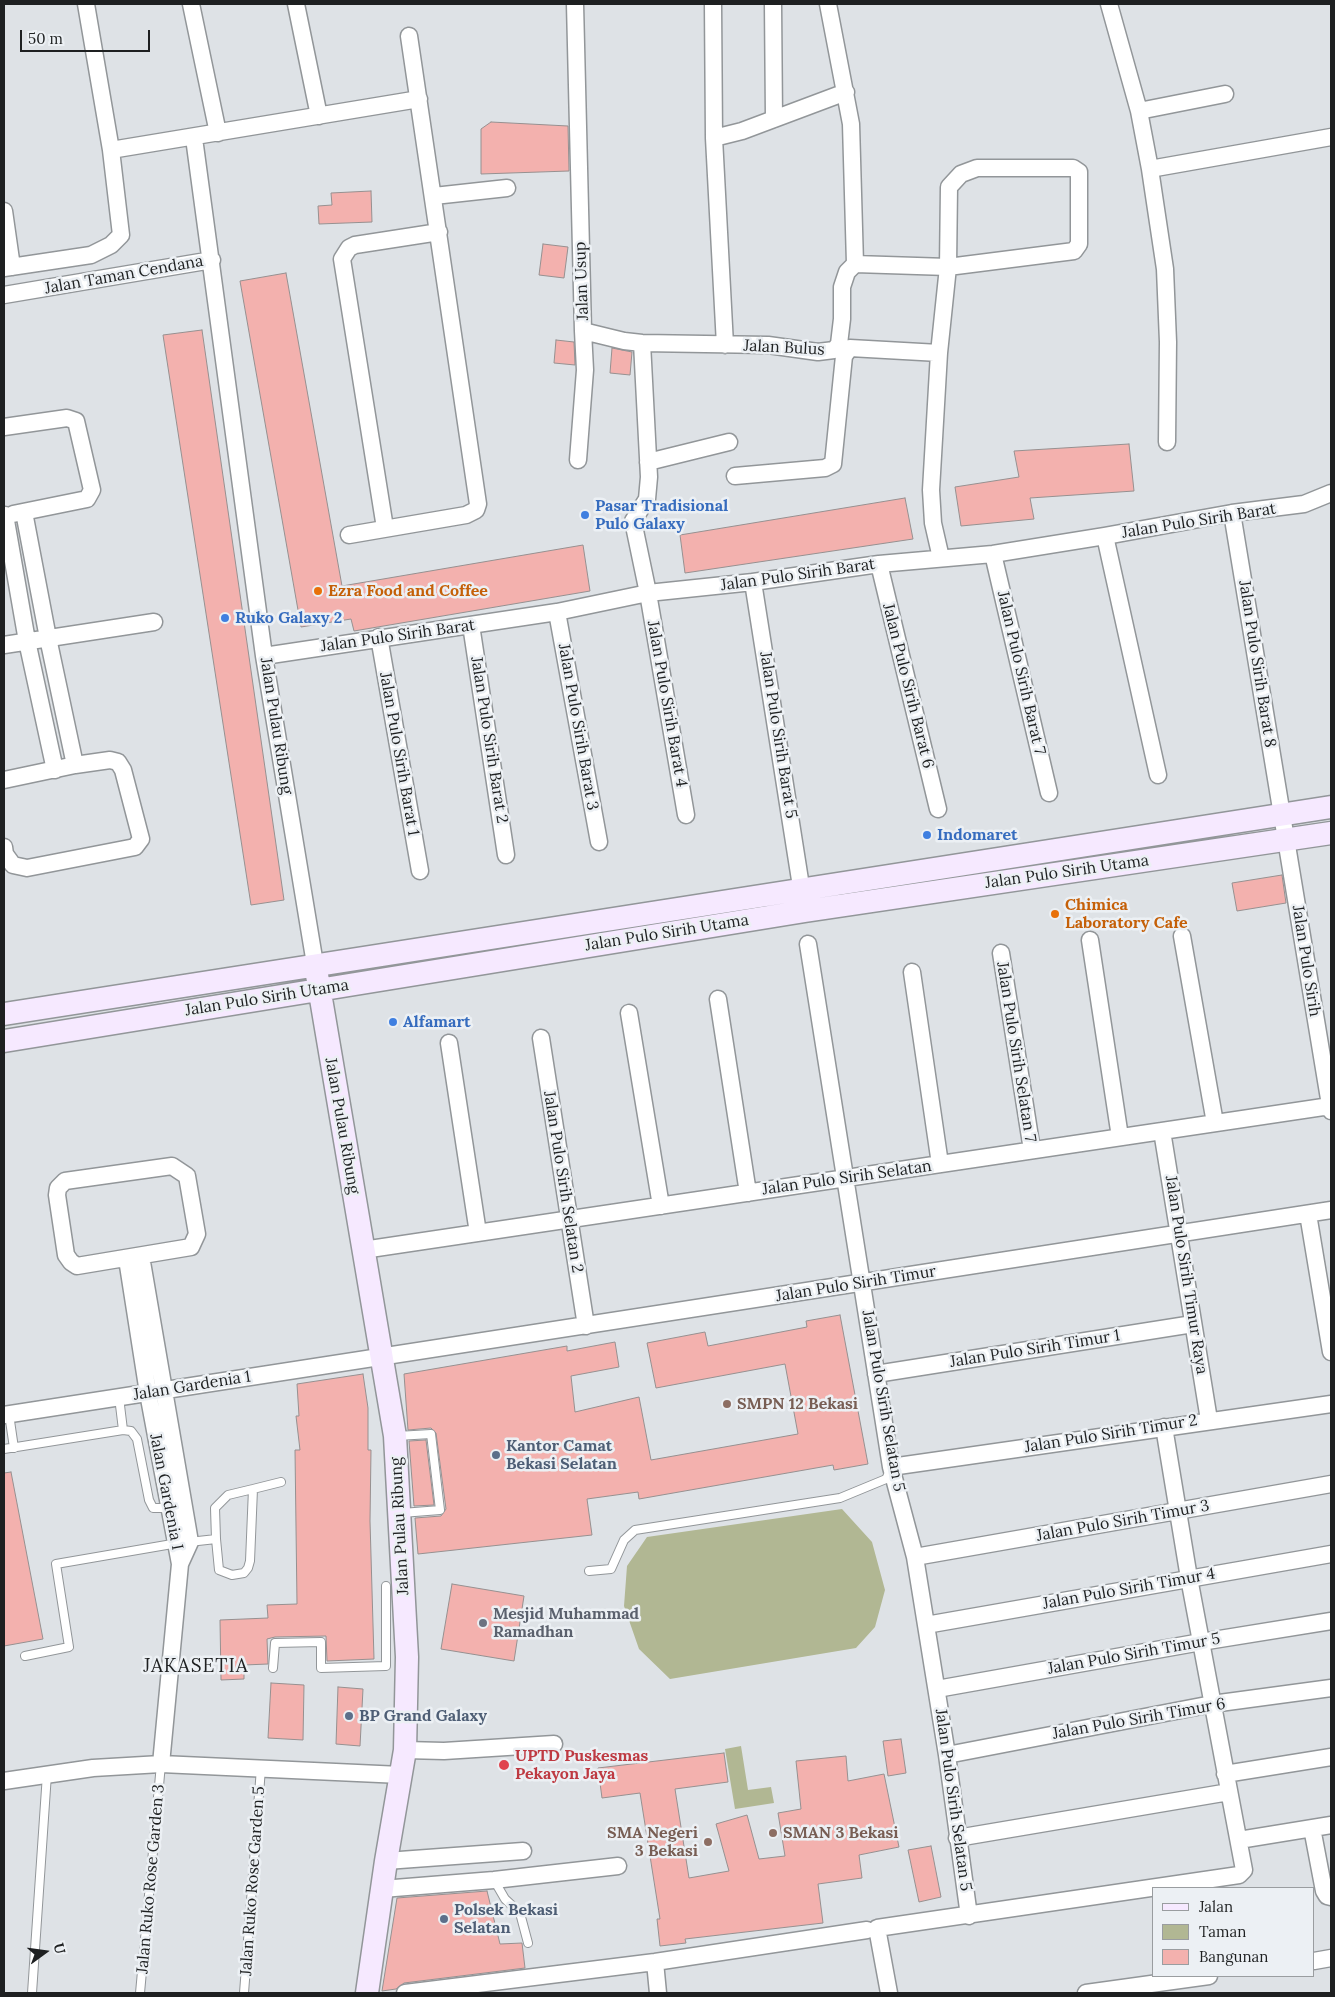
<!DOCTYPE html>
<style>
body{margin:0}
#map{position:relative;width:1335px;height:1997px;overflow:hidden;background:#dee2e6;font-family:Lora,serif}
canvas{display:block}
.frame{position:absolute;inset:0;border:5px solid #1e2021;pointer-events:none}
.legend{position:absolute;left:1152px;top:1887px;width:162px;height:90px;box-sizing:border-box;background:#ecf0f4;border:1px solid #9a9da0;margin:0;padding:6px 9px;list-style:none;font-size:15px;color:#1e2021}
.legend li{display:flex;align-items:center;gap:10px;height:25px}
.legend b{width:25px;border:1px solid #9a9da0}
.north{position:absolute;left:20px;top:1927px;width:50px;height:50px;-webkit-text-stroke:4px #ecf0f4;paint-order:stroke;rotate:76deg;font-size:14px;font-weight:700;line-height:20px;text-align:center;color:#1e2021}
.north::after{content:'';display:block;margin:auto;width:18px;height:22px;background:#1e2021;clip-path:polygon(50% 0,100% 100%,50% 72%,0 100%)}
.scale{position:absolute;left:20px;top:30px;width:130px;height:22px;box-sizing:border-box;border:2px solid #1e2021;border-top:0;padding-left:6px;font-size:15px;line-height:18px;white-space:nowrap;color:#1e2021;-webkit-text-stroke:4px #ecf0f4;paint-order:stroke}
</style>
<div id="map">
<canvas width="1335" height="1997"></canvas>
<div class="frame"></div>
<ul class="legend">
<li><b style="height:6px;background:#f6e9ff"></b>Jalan</li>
<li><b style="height:14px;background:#b1b793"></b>Taman</li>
<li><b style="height:14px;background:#f3b1ae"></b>Bangunan</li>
</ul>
<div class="north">U</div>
<div class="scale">50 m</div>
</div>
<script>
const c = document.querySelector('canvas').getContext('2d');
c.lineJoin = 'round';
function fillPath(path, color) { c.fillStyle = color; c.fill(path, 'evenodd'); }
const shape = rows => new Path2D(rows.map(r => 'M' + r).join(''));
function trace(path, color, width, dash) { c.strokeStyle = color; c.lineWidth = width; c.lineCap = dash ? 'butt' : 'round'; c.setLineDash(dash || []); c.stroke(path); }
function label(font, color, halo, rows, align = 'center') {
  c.font = font + ' Lora,serif'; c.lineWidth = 5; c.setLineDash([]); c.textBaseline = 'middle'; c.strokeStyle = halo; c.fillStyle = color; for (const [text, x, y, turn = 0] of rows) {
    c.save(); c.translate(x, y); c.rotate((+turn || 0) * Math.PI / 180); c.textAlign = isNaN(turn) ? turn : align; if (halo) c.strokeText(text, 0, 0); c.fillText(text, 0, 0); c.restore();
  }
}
fillPath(shape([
 [842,1509,872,1542,885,1590,875,1627,856,1648,670,1679,639,1649,624,1606,627,1566,647,1537],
 [741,1746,748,1790,771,1787,774,1803,735,1809,725,1749]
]), '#b1b793');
const building = shape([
 [491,122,568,126,569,171,481,174,481,129,491,122],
 [371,191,372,222,319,224,318,206,332,205,331,193,371,191],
 [543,244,568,247,564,278,539,275,543,244],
 [286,273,342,586,583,545,590,591,354,631,351,619,301,627,240,281,286,273],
 [202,330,284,900,251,905,163,335,202,330],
 [556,340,574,342,575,365,554,363,556,340],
 [612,348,632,352,630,375,610,373,612,348],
 [1129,444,1134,491,1030,498,1034,519,961,526,955,487,1019,477,1014,451,1129,444],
 [905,498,913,539,685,573,680,535,905,498],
 [1282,875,1286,903,1237,911,1232,883,1282,875],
 [840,1315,868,1464,834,1470,833,1465,639,1499,638,1492,587,1499,592,1535,418,1554,415,1518,441,1516,446,1509,436,1433,431,1428,408,1430,404,1374,567,1346,567,1351,615,1342,619,1367,571,1376,575,1412,639,1397,651,1460,798,1434,785,1364,656,1388,647,1343,705,1332,708,1346,807,1327,806,1321,840,1315],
 [363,1374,368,1408,368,1450,371,1450,370,1521,374,1659,327,1661,326,1636,275,1637,267,1639,268,1664,244,1665,244,1679,221,1680,220,1620,268,1618,267,1605,297,1604,295,1450,300,1450,296,1416,299,1416,297,1384,363,1374],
 [426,1440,434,1505,414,1506,409,1441,426,1440],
 [11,1472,43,1639,4,1646,4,1473,11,1472],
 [452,1584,524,1596,514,1661,441,1649,452,1584],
 [271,1683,304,1685,303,1740,268,1738,271,1683],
 [338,1687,363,1689,360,1746,336,1744,338,1687],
 [901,1739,906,1773,888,1776,883,1741,901,1739],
 [724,1753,728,1782,675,1789,689,1878,729,1871,716,1824,747,1815,759,1859,785,1856,778,1813,801,1809,796,1761,846,1756,848,1781,884,1774,899,1847,859,1855,862,1878,818,1884,823,1923,685,1939,686,1943,660,1946,657,1919,660,1919,640,1793,602,1798,598,1768,724,1753],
 [931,1846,941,1897,919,1902,908,1850,931,1846],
 [487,1891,500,1944,522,1943,525,1968,404,1983,396,1989,382,1991,397,1898,487,1891]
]);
fillPath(building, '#f3b1ae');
trace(building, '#969090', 1);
const lane = shape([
 [119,1397,123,1430],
 [9,1414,14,1448],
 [397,1436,431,1434,440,1510,402,1513],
 [4,1449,123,1430,131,1431,137,1439,149,1500,153,1508,169,1508],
 [216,1539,215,1508,228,1495,253,1489],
 [189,1542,216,1539,219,1570,232,1575,244,1573,248,1568,250,1561,253,1489,281,1482],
 [589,1571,611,1569,624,1540,635,1530,840,1498,886,1479,890,1471],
 [25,1656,69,1647,56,1564,178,1543],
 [273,1668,275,1643,321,1642,321,1668,386,1666,386,1586],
 [494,1880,505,1899,520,1913,528,1943],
 [32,1993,47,1774],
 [140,1993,161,1764],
 [244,1993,261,1768]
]);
const street = shape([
 [191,4,218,133],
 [296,4,319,116],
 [575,4,583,331,624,341,642,343,768,345,818,352,834,350,839,344,842,319,842,287,847,272,855,264,851,124,828,4],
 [713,4,714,138],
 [773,4,774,119],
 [1109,4,1139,111,1150,169,1165,269,1168,342,1167,442],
 [1139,111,1225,94],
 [194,138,264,656,315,964],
 [111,150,419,99],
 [1150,169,1331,137],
 [434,196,507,188],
 [4,211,12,267],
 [855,264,948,267,1074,251,1079,244,1079,172,1073,168,977,168,961,174,949,187,948,267,939,353,931,490,933,523,941,558],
 [4,268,91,255,111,245,121,235,111,150,86,4],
 [4,295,212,260],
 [642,343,649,477,647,499,633,521,648,593,686,815],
 [725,345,714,138,742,131,846,92],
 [4,427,67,418,76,421,92,490,87,499,13,514],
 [578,460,585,370,583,331],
 [648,462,729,442],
 [735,476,825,468,833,464,844,356,850,348,939,353],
 [24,512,48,638,75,765],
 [1232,513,1331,1111],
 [5,515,27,641,55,770],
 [385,528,342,259,349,248,355,245,439,232],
 [349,535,466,515,476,510,478,504,409,36],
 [1105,536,1158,775],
 [993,554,1049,793],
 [879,564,938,809],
 [753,582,803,899],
 [557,612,599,842],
 [471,625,506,855],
 [379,637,420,871],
 [4,645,154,622],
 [264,656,557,612,648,593,753,582,879,564,993,554,1105,536,1232,513,1304,504,1331,493],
 [4,780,75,765,110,760,118,762,123,770,141,839,135,847,27,868,13,865,5,854,4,847],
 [1182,936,1215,1123],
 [1090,940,1120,1137],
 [808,944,891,1467,915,1557,947,1755,969,1916],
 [1001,953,1032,1150],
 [912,972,940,1164],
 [718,999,748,1193],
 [629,1013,661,1206],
 [541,1038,586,1326],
 [449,1043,478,1233],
 [1162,1131,1209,1420],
 [172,1166,187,1176,197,1234,191,1247,77,1266,71,1262,66,1255,57,1195,58,1188,65,1181,172,1166],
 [1308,1214,1331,1352],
 [363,1250,1330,1106],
 [127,1259,148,1393,180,1564,190,1542,141,1256],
 [876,1374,1193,1324],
 [4,1415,1331,1210],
 [891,1467,1331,1404],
 [915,1557,1331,1484],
 [926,1625,1331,1554],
 [937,1689,1201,1642,1331,1621],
 [405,1750,444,1751,554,1744],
 [947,1755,1212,1704,1331,1688],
 [161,1764,180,1564],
 [1225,1774,1331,1757],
 [4,1781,93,1768,161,1764,401,1775],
 [1312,1828,1324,1891,1327,1896,1331,1897],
 [957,1838,1229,1792],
 [1239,1840,1331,1825],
 [386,1861,523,1851],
 [382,1889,494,1880,618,1866],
 [1314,1961,1331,1958],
 [655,1962,658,1993],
 [405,1993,655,1962,867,1930],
 [889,1993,877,1928,1239,1875,1244,1870,1189,1578,1164,1427],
 [1086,1993,1209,1976]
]);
const secondary = shape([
 [317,975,395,1436,407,1657,405,1750,386,1861,367,1993],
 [4,1014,1331,807],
 [4,1041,805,911,1331,833]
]);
trace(lane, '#929699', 10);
trace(street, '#929699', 19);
trace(secondary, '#929699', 25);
trace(lane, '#fff', 8);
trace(street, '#fff', 16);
trace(secondary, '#f6e9ff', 22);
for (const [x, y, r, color] of [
 [585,515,5,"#3f7fe0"],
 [318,591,5,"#e8710a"],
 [225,618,5,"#3f7fe0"],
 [927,835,5,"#3f7fe0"],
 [1055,914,5,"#e8710a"],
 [393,1022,5,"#3f7fe0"],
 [727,1404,5,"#8d6e63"],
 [496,1455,5,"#5c6f8a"],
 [483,1623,5,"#6b7280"],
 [349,1716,5,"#5c6f8a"],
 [504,1765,6,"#e0444e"],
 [773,1833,5,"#8d6e63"],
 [708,1842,5,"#8d6e63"],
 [444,1919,5,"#5c6f8a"]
]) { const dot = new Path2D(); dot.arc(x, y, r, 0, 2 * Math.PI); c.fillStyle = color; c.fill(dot); trace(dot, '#ecf0f4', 2); }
label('16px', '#1e2021', '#ecf0f4', [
 ["Jalan Taman Cendana",124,275,-10],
 ["Jalan Usup",582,281,-92],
 ["Jalan Bulus",784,348,3],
 ["Jalan Pulo Sirih Barat",1199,521,-9],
 ["Jalan Pulo Sirih Barat",798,575,-8],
 ["Jalan Pulo Sirih Barat",398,636,-8],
 ["Jalan Pulo Sirih Barat 8",1257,664,81],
 ["Jalan Pulo Sirih Barat 7",1021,673,77],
 ["Jalan Pulo Sirih Barat 6",908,686,76],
 ["Jalan Pulo Sirih Barat 4",667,704,80],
 ["Jalan Pulau Ribung",276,726,81],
 ["Jalan Pulo Sirih Barat 3",578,727,80],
 ["Jalan Pulo Sirih Barat 5",778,735,81],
 ["Jalan Pulo Sirih Barat 2",489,740,81],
 ["Jalan Pulo Sirih Barat 1",399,754,80],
 ["Jalan Pulo Sirih Utama",1067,872,-8],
 ["Jalan Pulo Sirih Utama",667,933,-9],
 ["Jalan Pulo Sirih",1306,961,81],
 ["Jalan Pulo Sirih Utama",267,998,-9],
 ["Jalan Pulo Sirih Selatan 7",1016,1052,81],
 ["Jalan Pulau Ribung",342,1126,80],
 ["Jalan Pulo Sirih Selatan",847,1178,-8],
 ["Jalan Pulo Sirih Selatan 2",563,1182,81],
 ["Jalan Pulo Sirih Timur Raya",1186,1275,81],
 ["Jalan Pulo Sirih Timur",856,1284,-9],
 ["Jalan Pulo Sirih Timur 1",1035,1349,-9],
 ["Jalan Gardenia 1",192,1386,-9],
 ["Jalan Pulo Sirih Selatan 5",883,1401,80],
 ["Jalan Pulo Sirih Timur 2",1111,1434,-9],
 ["Jalan Gardenia I",166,1492,79],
 ["Jalan Pulo Sirih Timur 3",1123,1521,-10],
 ["Jalan Pulau Ribung",400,1526,-93],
 ["Jalan Pulo Sirih Timur 4",1129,1589,-10],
 ["Jalan Pulo Sirih Timur 5",1134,1654,-10],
 ["Jalan Pulo Sirih Timur 6",1139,1719,-10],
 ["Jalan Pulo Sirih Selatan 5",953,1800,82],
 ["Jalan Ruko Rose Garden 3",151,1879,-85],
 ["Jalan Ruko Rose Garden 5",253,1881,-86]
]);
label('bold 16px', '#366cbe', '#ecf0f4', [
 ["Pasar Tradisional",595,506],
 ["Pulo Galaxy",595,524],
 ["Ruko Galaxy 2",235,618],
 ["Indomaret",937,835],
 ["Alfamart",403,1022]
], 'left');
label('bold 16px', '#c56008', '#ecf0f4', [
 ["Ezra Food and Coffee",328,591],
 ["Chimica",1065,905],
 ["Laboratory Cafe",1065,923]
], 'left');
label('bold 16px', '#785e54', '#ecf0f4', [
 ["SMPN 12 Bekasi",737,1404],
 ["SMA Negeri",698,1833,"right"],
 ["3 Bekasi",698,1851,"right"],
 ["SMAN 3 Bekasi",783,1833]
], 'left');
label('bold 16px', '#4e5e75', '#ecf0f4', [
 ["Kantor Camat",506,1446],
 ["Bekasi Selatan",506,1464],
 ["BP Grand Galaxy",359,1716],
 ["Polsek Bekasi",454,1910],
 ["Selatan",454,1928]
], 'left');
label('bold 16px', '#5b616d', '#ecf0f4', [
 ["Mesjid Muhammad",493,1614],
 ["Ramadhan",493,1632]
], 'left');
label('bold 16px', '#be3a42', '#ecf0f4', [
 ["UPTD Puskesmas",515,1756],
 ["Pekayon Jaya",515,1774]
], 'left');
c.letterSpacing = '1px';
label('19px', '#1e2021', '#ecf0f4', [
 ["JAKASETIA",196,1667]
]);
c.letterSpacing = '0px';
</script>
